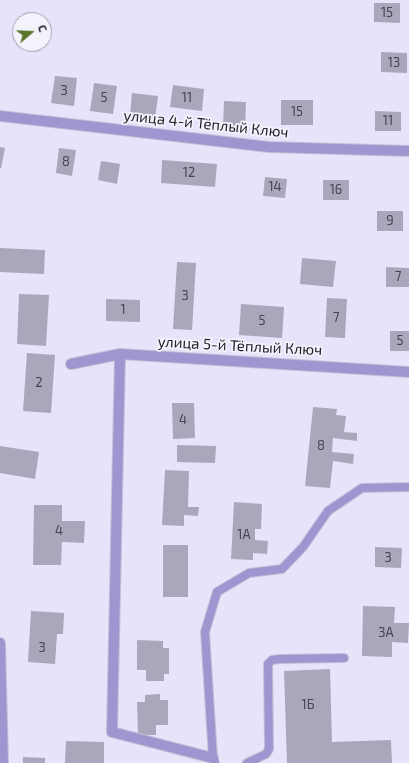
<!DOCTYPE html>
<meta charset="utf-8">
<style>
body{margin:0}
#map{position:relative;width:409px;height:763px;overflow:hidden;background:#e6e4fa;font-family:"Exo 2",sans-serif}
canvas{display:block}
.north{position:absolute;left:12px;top:12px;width:40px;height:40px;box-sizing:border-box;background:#f4f3fc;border:1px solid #a1a0a9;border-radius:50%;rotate:71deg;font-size:11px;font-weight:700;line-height:16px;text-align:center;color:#25242c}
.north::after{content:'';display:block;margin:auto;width:14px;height:18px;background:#587429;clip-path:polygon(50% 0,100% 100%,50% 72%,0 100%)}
</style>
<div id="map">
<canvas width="409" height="763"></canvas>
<div class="north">С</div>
</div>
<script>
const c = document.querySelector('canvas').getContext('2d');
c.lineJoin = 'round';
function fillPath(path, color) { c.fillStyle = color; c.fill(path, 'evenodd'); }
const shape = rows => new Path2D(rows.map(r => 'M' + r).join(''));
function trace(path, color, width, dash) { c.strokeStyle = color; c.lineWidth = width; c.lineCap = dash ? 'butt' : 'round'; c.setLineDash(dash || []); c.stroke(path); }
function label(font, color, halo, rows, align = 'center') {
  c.font = font + ' "Exo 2",sans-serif'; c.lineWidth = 3.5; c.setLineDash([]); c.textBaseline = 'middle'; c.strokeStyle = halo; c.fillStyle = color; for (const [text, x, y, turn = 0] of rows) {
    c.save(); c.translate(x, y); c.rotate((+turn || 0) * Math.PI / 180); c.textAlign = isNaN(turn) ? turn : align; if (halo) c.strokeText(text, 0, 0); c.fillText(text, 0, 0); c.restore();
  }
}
fillPath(shape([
 [374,3,400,3,400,23,374,22],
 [381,52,407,53,407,73,381,72],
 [55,76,77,78,74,106,51,103],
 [94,83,117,86,113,114,90,111],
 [173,85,204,89,202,111,170,107],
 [132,93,158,96,155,118,130,115],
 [281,100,313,100,313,125,281,125],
 [224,101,246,102,245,128,223,127],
 [375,111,401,112,401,131,375,131],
 [0,147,5,148,1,168,0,168],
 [59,148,76,150,72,176,56,173],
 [162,160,217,164,215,187,161,183],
 [101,161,120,164,117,184,98,180],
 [265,177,287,179,285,198,263,196],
 [323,180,349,180,349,200,323,200],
 [377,211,403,211,403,231,377,231],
 [0,248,45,250,44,274,0,272],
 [302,258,336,261,333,287,300,284],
 [177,262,196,263,192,330,173,329],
 [386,267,409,268,409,287,386,287],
 [19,294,49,295,46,346,17,344],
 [327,298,347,299,345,338,325,337],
 [106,299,140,300,140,322,106,321],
 [241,304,284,307,282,338,239,335],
 [390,331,409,331,409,351,390,351],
 [27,353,55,355,51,413,23,411],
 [172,403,194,403,195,438,173,439],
 [313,407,337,409,336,415,346,416,344,432,357,433,357,441,333,438,332,452,354,454,353,464,333,461,330,488,305,486],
 [177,445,216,446,215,463,177,462],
 [0,446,39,452,35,479,0,473],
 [165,470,189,471,188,507,199,507,198,516,184,515,184,526,162,525],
 [234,502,262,504,261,529,255,529,255,540,268,541,267,554,253,553,253,560,231,559],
 [34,505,62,505,62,521,85,521,84,543,62,542,61,565,33,565],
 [163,545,188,545,188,597,163,597],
 [375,547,402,548,401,568,375,567],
 [363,606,395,607,394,623,409,623,408,643,392,642,392,657,362,656],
 [31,611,64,613,63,634,57,634,55,664,28,662],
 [137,640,163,641,163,648,169,648,169,674,164,674,164,681,146,681,146,670,137,670],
 [330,669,332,742,391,740,392,763,287,763,284,671],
 [160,694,160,700,168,700,168,725,156,725,156,735,138,735,137,702,145,702,145,695],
 [66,741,104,742,104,763,65,763],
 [23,757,45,758,45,763,23,763]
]), '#a9a7bc');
const service = shape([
 [215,763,213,758,205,632,217,592,249,573,282,569,303,547,328,511,362,488,409,487],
 [247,763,266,754,269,749,268,664,272,660,280,659,344,658]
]);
const minor = shape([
 [0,116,269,147,409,151],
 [120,354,112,732,213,758],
 [71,364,120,354,409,372],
 [0,643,3,763]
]);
trace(service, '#c3c1d5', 10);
trace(minor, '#c3c1d5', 12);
trace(service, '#9d96d0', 8);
trace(minor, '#9d96d0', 10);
label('13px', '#464550', null, [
 ["15",387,13],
 ["13",394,63],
 ["3",64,91],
 ["5",104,98],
 ["11",187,98],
 ["15",297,112],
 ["11",388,121],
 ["8",66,162],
 ["12",189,173],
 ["14",275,187],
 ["16",336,190],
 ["9",390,221],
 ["7",398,277],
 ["3",185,296],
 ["1",123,310],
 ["7",336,318],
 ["5",262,321],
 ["5",400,341],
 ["2",39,383],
 ["4",183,420],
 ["8",321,446],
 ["4",59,531],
 ["1А",244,535],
 ["3",388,558],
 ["3А",386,633],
 ["3",42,648],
 ["1Б",308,705]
]);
label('15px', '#25242c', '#f4f3fc', [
 ["улица 4-й Тёплый Ключ",206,124,6],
 ["улица 5-й Тёплый Ключ",240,346,3]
]);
</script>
